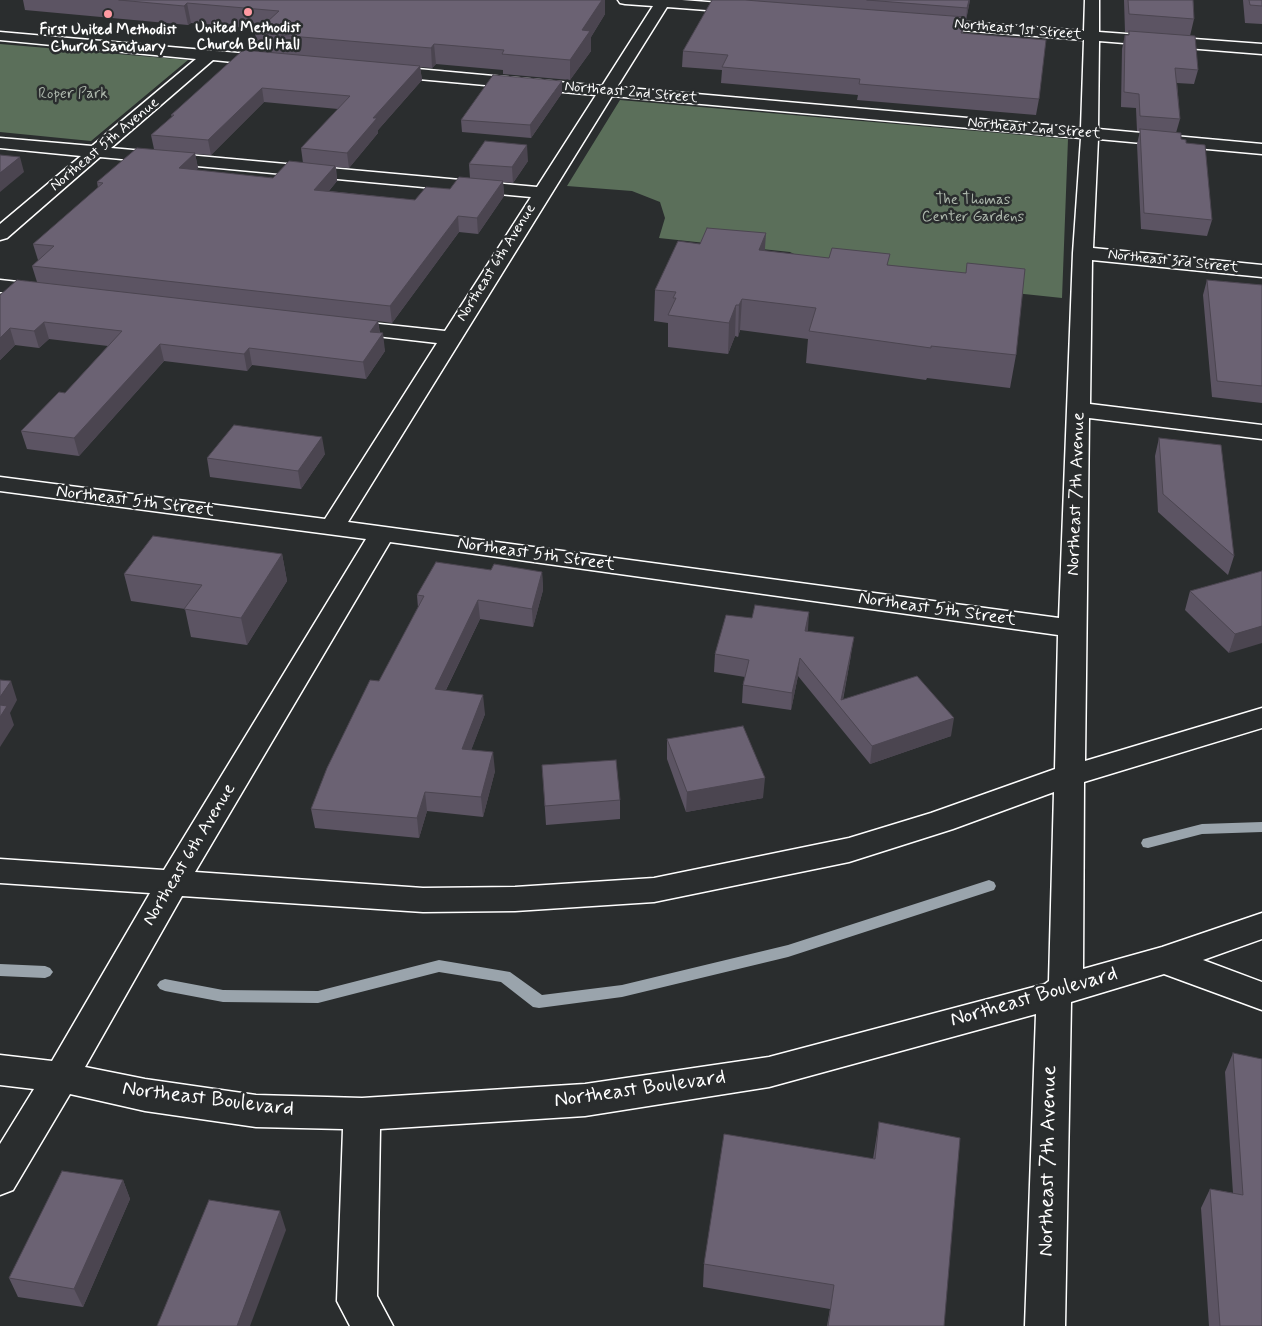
<!DOCTYPE html>
<style>
body{margin:0}
canvas{display:block;background:#2a2d2e}
</style>
<canvas width="1262" height="1326"></canvas>
<script>
const c = document.querySelector('canvas').getContext('2d');
c.lineJoin = 'round';
function fillPath(path, color) { c.fillStyle = color; c.fill(path, 'evenodd'); }
const shape = rows => new Path2D(rows.map(r => 'M' + r).join(''));
function trace(path, color, width, dash) { c.strokeStyle = color; c.lineWidth = width; c.lineCap = dash ? 'butt' : 'round'; c.setLineDash(dash || []); c.stroke(path); }
function label(font, color, halo, rows, align = 'center') {
  c.font = font + ' Mynerve,sans-serif'; c.lineWidth = 5; c.setLineDash([]); c.textBaseline = 'middle'; c.strokeStyle = halo; c.fillStyle = color; for (const [text, x, y, turn = 0] of rows) {
    c.save(); c.translate(x, y); c.rotate((+turn || 0) * Math.PI / 180); c.textAlign = isNaN(turn) ? turn : align; if (halo) c.strokeText(text, 0, 0); c.fillText(text, 0, 0); c.restore();
  }
}
fillPath(shape([
 [0,44,188,60,91,141,0,132],
 [620,100,1068,139,1062,298,797,270,798,256,790,252,659,238,665,218,660,202,632,191,567,186]
]), '#5b6f5a');
fillPath(shape([
 [1262,822,1262,832,1202,834,1148,848,1143,847,1141,843,1143,839,1202,824,1262,822],
 [989,880,994,882,996,886,994,890,788,957,622,997,539,1008,533,1007,501,982,439,972,318,1003,223,1002,165,991,160,989,157,985,160,981,165,979,223,990,318,991,439,960,510,972,542,995,622,985,788,945,989,880],
 [0,964,45,966,50,968,53,972,50,976,45,978,0,976,0,964]
]), '#9aa4ac');
const street = shape([
 [618,0,682,0,746,5,751,6,753,9,751,12,746,13,667,7,617,87,1081,128,1084,40,926,27,921,26,919,23,921,20,926,19,1084,31,1085,0,1099,0,1099,32,1262,44,1262,54,1099,41,1098,129,1262,144,1262,154,1098,139,1093,248,1262,265,1262,277,1092,260,1090,404,1262,425,1262,439,1089,418,1085,761,1262,708,1262,728,1084,782,1083,969,1162,947,1262,913,1262,939,1203,960,1262,982,1262,1010,1164,974,1071,1002,1065,1326,1025,1326,1036,1014,769,1087,585,1116,380,1129,377,1296,393,1326,350,1326,337,1301,343,1129,256,1127,145,1111,70,1094,13,1190,0,1195,0,1144,34,1089,0,1085,0,1055,52,1061,150,893,0,883,0,859,164,870,366,539,0,491,0,477,325,519,437,343,342,332,335,330,332,326,335,322,342,320,445,331,531,197,100,157,7,238,0,240,0,224,81,156,0,148,0,138,92,146,196,59,0,40,0,32,272,56,277,58,280,61,277,64,272,66,213,60,111,148,537,187,596,95,385,76,379,74,377,71,379,68,385,66,602,86,653,6,625,4,620,3,618,0],
 [612,96,1081,138,1073,253,1059,618,348,522,612,96],
 [390,542,1058,635,1055,769,931,813,849,838,654,878,515,887,423,888,195,872,390,542],
 [1054,792,1049,981,1045,984,769,1057,585,1084,362,1098,256,1095,145,1079,85,1067,182,896,423,912,515,911,654,902,849,862,953,829,1054,792],
 [0,280,46,285,53,287,56,291,53,295,46,297,0,292,0,280]
]);
trace(street, '#fff', 3);
fillPath(street, '#2a2d2e');
fillPath(shape([
 [23,0,605,0,605,14,591,37,591,51,570,80,503,74,503,70,436,64,432,68,420,67,422,80,378,130,378,133,349,168,336,167,337,181,329,191,415,200,450,189,470,178,469,164,528,161,513,183,503,182,504,196,478,234,459,232,392,323,378,321,380,333,385,351,366,379,252,365,247,371,164,361,79,456,27,449,21,431,65,393,108,346,49,339,39,348,15,345,0,360,0,295,37,282,32,266,39,260,38,260,33,244,98,188,97,182,154,149,151,135,172,117,171,115,258,52,255,33,260,29,191,23,188,25,25,10],
 [264,102,338,109,301,148,303,163,273,178,196,170,198,168,195,154,211,155],
 [712,0,970,0,966,20,964,20,963,33,1039,99,1036,115,857,100,858,95,721,83,722,70,682,67,683,51],
 [1124,0,1193,0,1194,19,1190,36,1198,70,1194,84,1177,83,1180,119,1176,133,1181,139,1186,143,1212,220,1207,236,1141,229,1137,144,1140,131,1137,131,1136,108,1121,107,1122,49,1125,35,1128,35,1129,32,1125,32],
 [1243,0,1262,0,1262,24,1245,23],
 [562,93,531,138,462,132,461,120],
 [700,244,889,265,1016,355,1010,388,927,378,926,380,806,363,808,339,740,330,738,337,735,336,728,354,668,347,668,323,654,321,655,290],
 [1207,280,1262,285,1262,403,1212,397,1203,295],
 [1159,438,1234,556,1228,575,1158,512,1155,456],
 [325,454,301,489,210,477,207,458],
 [282,554,287,581,247,645,191,637,185,609,131,601,124,574],
 [491,570,542,572,543,590,533,627,480,619,446,690,485,714,471,750,495,771,483,817,427,811,419,838,315,828,311,809,418,608,417,595],
 [1262,571,1229,653,1185,610,1190,591],
 [807,631,851,655,843,700,951,736,870,764,798,676,791,710,742,703,743,685,745,677,714,672,715,654],
 [667,739,763,798,686,812,667,759],
 [542,765,620,800,620,819,546,825],
 [1233,1053,1262,1326,1209,1326,1201,1208,1210,1189,1233,1193,1225,1072],
 [879,1122,944,1326,827,1326,830,1309,703,1287,704,1264,873,1159],
 [123,1180,130,1199,83,1307,18,1297,9,1278]
]), '#5c5463');
fillPath(shape([
 [602,0,605,0,605,14,591,37,591,51,570,80,570,60,582,30],
 [969,0,970,0,966,20,967,8],
 [187,3,191,23,188,25,184,6],
 [434,44,436,64,432,68,431,48],
 [420,66,422,80,378,130,378,133,349,168,347,153,373,118],
 [562,81,562,93,531,138,530,125],
 [262,88,264,102,211,155,208,140],
 [527,145,528,161,513,183,512,167],
 [195,153,198,168,182,184,179,168],
 [20,157,24,172,0,192,0,173],
 [335,166,337,181,317,205,314,190],
 [503,181,504,196,478,234,477,218],
 [458,216,459,232,392,323,390,306],
 [766,233,764,263,759,250],
 [742,299,740,330,738,337,739,305],
 [736,305,735,336,728,354,729,323],
 [378,321,380,338,383,333,385,351,366,379,363,362,370,332],
 [44,322,49,339,39,348,34,331],
 [10,328,15,345,0,360,0,338],
 [160,344,164,361,79,456,74,438],
 [249,348,252,365,247,371,244,354],
 [322,437,325,454,301,489,298,471],
 [282,554,287,581,247,645,241,618],
 [542,572,543,590,533,627,532,609],
 [478,600,480,619,437,708,435,689],
 [809,612,808,630,804,648,805,631],
 [1262,626,1262,643,1229,653,1235,634],
 [854,637,851,655,841,708,841,700],
 [800,658,798,676,791,710,792,693],
 [11,681,17,700,10,713,14,725,0,747,0,697],
 [483,695,485,714,464,769,462,749],
 [954,718,951,736,870,764,872,746],
 [493,752,495,771,483,817,481,797],
 [765,778,763,798,686,812,687,792],
 [425,792,427,811,419,838,417,818],
 [123,1180,130,1199,83,1307,74,1289],
 [280,1211,286,1230,250,1326,237,1326]
]), '#4b4550');
const building = shape([
 [119,0,602,0,582,30,590,31,570,60,502,54,504,50,434,44,431,48,255,33,279,11,187,3,184,6,119,0],
 [712,0,745,0,965,17,961,33,1046,40,1039,99,859,84,860,79,722,67,728,55,683,51,712,0],
 [867,0,969,0,967,8,867,0],
 [1128,0,1193,0,1194,19,1129,14,1128,0],
 [1249,0,1262,0,1262,6,1250,5,1249,0],
 [1129,31,1195,36,1198,70,1175,68,1180,119,1140,116,1139,94,1124,92,1125,35,1129,35,1129,31],
 [243,50,420,66,373,118,377,118,347,153,301,148,350,96,262,88,208,140,151,135,174,115,171,115,243,50],
 [493,75,562,81,530,125,461,120,493,75],
 [1140,129,1181,133,1181,139,1186,140,1186,143,1205,145,1212,220,1144,213,1140,129],
 [485,141,527,145,512,167,469,164,485,141],
 [137,148,195,153,179,168,273,178,289,161,335,166,314,190,415,200,426,187,450,189,459,177,503,181,477,218,458,216,390,306,32,266,54,246,33,244,103,183,97,182,137,148],
 [0,155,20,157,0,173,0,155],
 [707,228,766,233,759,250,829,258,832,248,890,254,887,265,966,273,967,263,1025,269,1016,355,931,346,931,348,809,331,816,308,742,299,739,305,736,305,729,323,668,315,676,298,673,298,676,292,655,290,678,241,700,244,707,228],
 [17,280,378,321,370,332,383,333,363,362,249,348,244,354,160,344,74,438,21,431,59,392,65,393,122,331,44,322,34,331,10,328,0,338,0,295,17,280],
 [1207,280,1262,285,1262,386,1217,381,1207,280],
 [234,425,322,437,298,471,207,458,234,425],
 [1159,438,1221,445,1234,556,1163,494,1159,438],
 [153,536,282,554,241,618,184,609,202,585,124,574,153,536],
 [436,562,491,570,494,564,542,572,532,609,478,600,435,689,483,695,462,749,493,752,481,797,425,792,417,818,311,809,327,768,370,680,379,681,424,596,417,595,436,562],
 [1262,571,1262,626,1235,634,1190,591,1262,571],
 [755,605,809,612,805,631,854,637,841,700,917,676,954,718,872,746,800,658,792,693,743,685,749,660,715,654,726,615,752,618,755,605],
 [0,680,11,681,0,697,0,680],
 [0,705,7,706,0,717,0,705],
 [743,726,765,778,687,792,667,739,743,726],
 [616,760,620,800,545,806,542,765,616,760],
 [1233,1053,1262,1059,1262,1326,1220,1326,1210,1189,1243,1195,1233,1053],
 [879,1122,960,1138,944,1326,828,1326,834,1285,704,1264,724,1134,875,1159,879,1122],
 [62,1171,123,1180,74,1289,9,1278,62,1171],
 [209,1200,280,1211,237,1326,157,1326,209,1200]
]);
fillPath(building, '#6b6273');
trace(building, '#4b4550', 1);
for (const [x, y, r, color] of [
 [248,12,5,"#ff9aa2"],
 [108,14,5,"#ff9aa2"]
]) { const dot = new Path2D(); dot.arc(x, y, r, 0, 2 * Math.PI); c.fillStyle = color; c.fill(dot); trace(dot, '#2a2d2e', 2); }
label('bold 15px', '#fff', '#2a2d2e', [
 ["United Methodist",248,29],
 ["Church Bell Hall",248,46],
 ["First United Methodist",108,31],
 ["Church Sanctuary",108,48]
]);
label('15px', '#fff', '#2a2d2e', [
 ["Northeast 1st Street",1018,30,5],
 ["Northeast 2nd Street",631,93,5],
 ["Northeast 2nd Street",1034,129,5],
 ["Northeast 5th Avenue",105,145,-40],
 ["Northeast 3rd Street",1173,262,6],
 ["Northeast 6th Avenue",497,263,-58]
]);
label('15px', '#adb7ac', '#2a2d2e', [
 ["Roper Park",73,95],
 ["The Thomas",973,201],
 ["Center Gardens",973,218]
]);
label('18px', '#fff', '#2a2d2e', [
 ["Northeast 7th Avenue",1077,494,-88],
 ["Northeast 5th Street",135,502,7],
 ["Northeast 5th Street",536,555,8],
 ["Northeast 5th Street",937,610,8],
 ["Northeast 6th Avenue",190,855,-59]
]);
label('21px', '#fff', '#2a2d2e', [
 ["Northeast Boulevard",1034,998,-16],
 ["Northeast Boulevard",640,1090,-8],
 ["Northeast Boulevard",208,1100,7],
 ["Northeast 7th Avenue",1049,1161,-89]
]);
</script>
